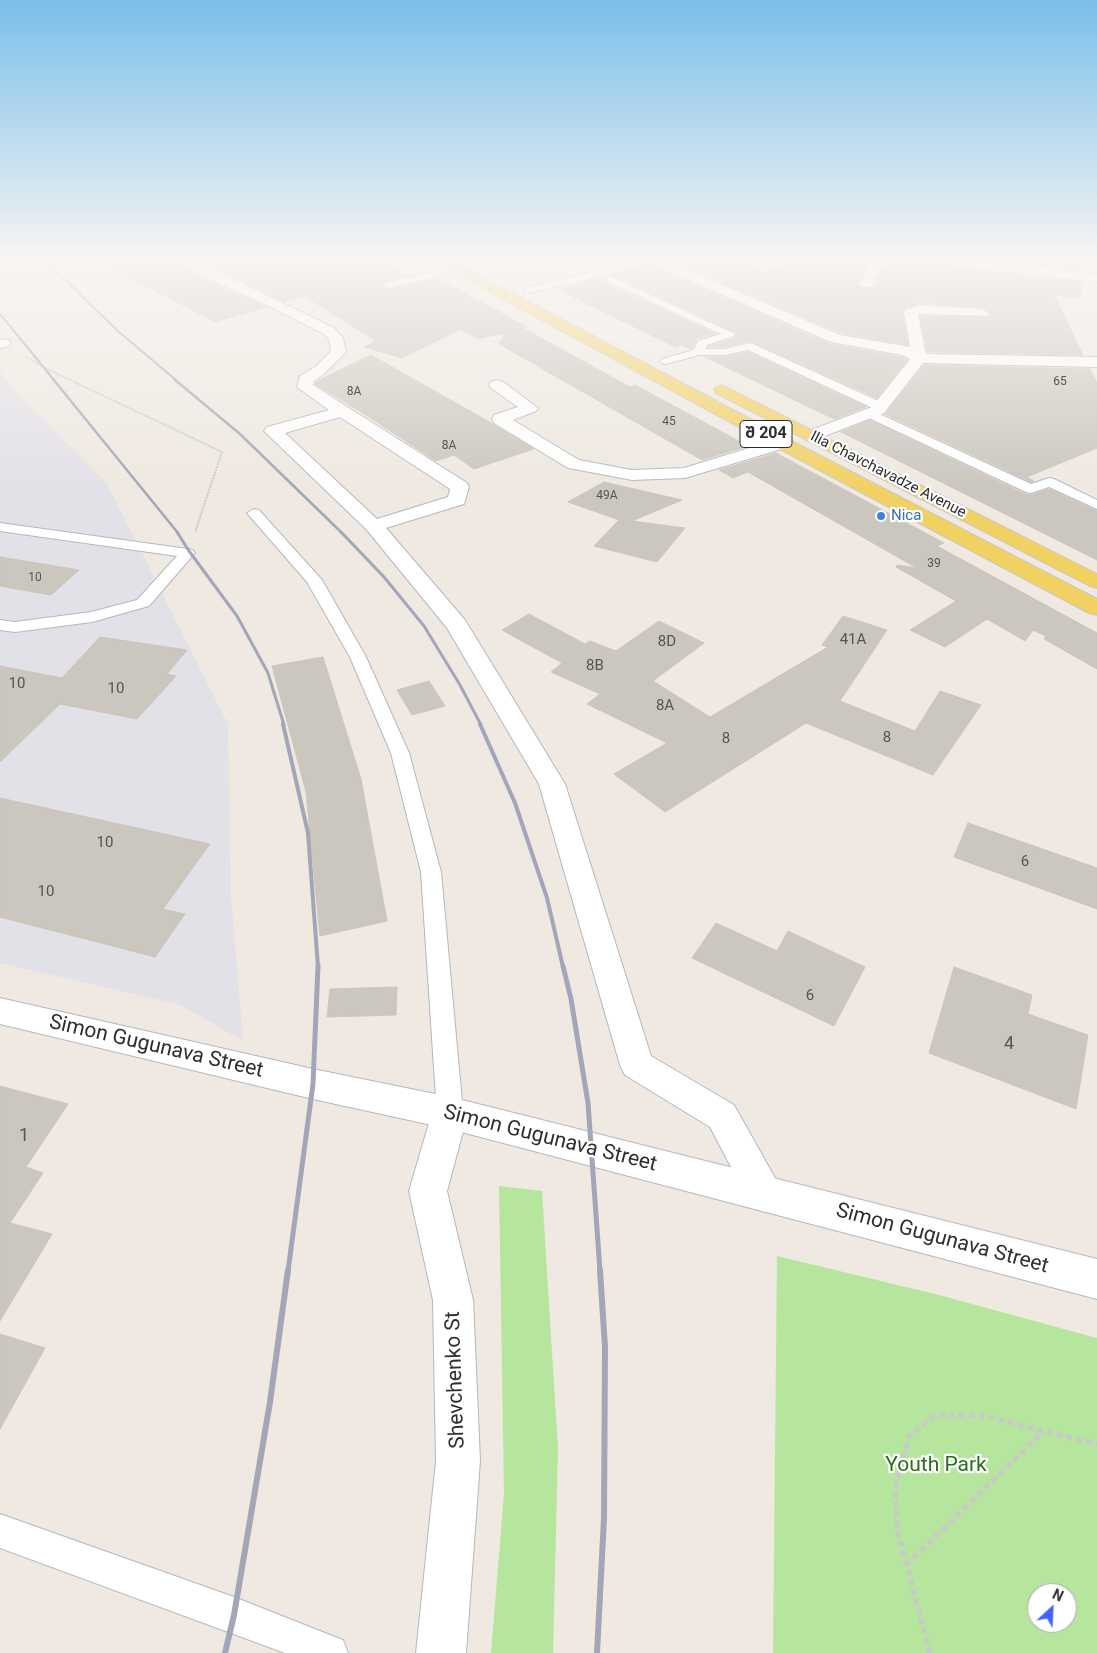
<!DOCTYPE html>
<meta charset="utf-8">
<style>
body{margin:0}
#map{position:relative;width:1097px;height:1653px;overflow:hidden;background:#efe9e1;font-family:Roboto,sans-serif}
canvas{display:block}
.north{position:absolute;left:1027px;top:1583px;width:50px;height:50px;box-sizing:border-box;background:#fff;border:1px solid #ababab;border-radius:50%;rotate:25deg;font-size:14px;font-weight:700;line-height:20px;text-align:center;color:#2e2e2e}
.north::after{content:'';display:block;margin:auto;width:18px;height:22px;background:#4264fb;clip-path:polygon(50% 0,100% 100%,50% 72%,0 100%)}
</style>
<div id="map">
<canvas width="1097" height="1653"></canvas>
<div class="north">N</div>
</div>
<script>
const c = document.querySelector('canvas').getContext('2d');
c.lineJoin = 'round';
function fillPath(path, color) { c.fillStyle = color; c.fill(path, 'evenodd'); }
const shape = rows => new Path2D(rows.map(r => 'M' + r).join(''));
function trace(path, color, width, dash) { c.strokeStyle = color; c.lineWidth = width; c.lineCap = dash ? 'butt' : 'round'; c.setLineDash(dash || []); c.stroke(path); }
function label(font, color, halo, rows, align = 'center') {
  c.font = font + ' Roboto,"Noto Sans Georgian",sans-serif'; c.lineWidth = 4.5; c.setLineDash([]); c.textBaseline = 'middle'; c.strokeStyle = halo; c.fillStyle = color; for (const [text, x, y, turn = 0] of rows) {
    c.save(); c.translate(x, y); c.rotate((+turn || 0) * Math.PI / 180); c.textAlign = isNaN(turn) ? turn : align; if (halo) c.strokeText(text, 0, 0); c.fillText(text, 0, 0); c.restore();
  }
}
fillPath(shape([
 [0,371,13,389,107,484,228,724,231,896,243,1041,181,1005,0,963]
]), '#e3e1e8');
fillPath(shape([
 [499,1186,542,1191,558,1449,553,1653,491,1653,504,1494],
 [777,1256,939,1295,1097,1338,1097,1653,773,1653],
 [1037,1593,1067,1593,1067,1623,1037,1623]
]), '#b6e59e');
const building = shape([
 [92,258,173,258,193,274,267,307,215,322,92,258],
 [194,258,380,258,411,275,384,282,381,285,387,290,437,278,527,327,523,328,630,387,635,385,748,446,702,460,499,344,505,333,478,339,461,329,402,358,364,347,376,341,304,296,285,302,194,258],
 [672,258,705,258,721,264,735,260,769,273,774,266,783,267,790,258,873,258,857,283,861,289,873,288,889,258,919,258,927,264,1081,282,1080,298,1054,295,1083,355,928,352,920,316,989,317,991,313,982,307,921,303,906,307,902,312,908,345,841,333,667,259,672,258],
 [973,258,1083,258,1082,270,973,258],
 [648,264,830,344,901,357,907,360,877,398,753,342,749,341,724,347,708,347,735,338,737,333,610,274,648,264],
 [604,276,605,283,716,334,697,339,693,348,690,349,681,345,675,347,559,290,604,276],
 [748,352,866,407,834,419,705,357,724,357,748,352],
 [371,355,493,424,534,449,474,469,454,455,436,461,366,415,315,384,319,380,371,355],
 [924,365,1090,369,1097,383,1097,448,1027,477,1034,481,1031,482,885,414,924,365],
 [870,420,1025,494,1032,495,1049,489,1097,511,1097,560,841,432,870,420],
 [776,453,944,543,937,546,1097,633,1097,669,1044,639,1046,636,1033,630,1025,641,987,619,945,647,910,630,956,601,896,567,897,565,917,568,748,472,733,478,719,470,776,453],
 [604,482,682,500,632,521,685,528,657,562,594,546,619,520,568,502,604,482],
 [0,557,79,570,51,595,0,586,0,557],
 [529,614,585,644,590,641,616,651,659,621,704,643,653,681,710,717,828,647,822,645,843,616,887,630,840,701,915,731,940,691,981,705,933,775,806,723,665,812,614,774,667,743,587,704,600,694,551,672,562,663,502,630,529,614],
 [100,637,187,650,167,674,176,676,137,719,60,704,0,762,0,666,62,678,100,637],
 [323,657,361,779,387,921,320,936,306,792,272,666,323,657],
 [429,681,445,706,412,715,397,690,429,681],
 [0,798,210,844,163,909,185,914,155,957,0,917,0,798],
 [968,823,1097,868,1097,909,954,857,968,823],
 [716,923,777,951,788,931,865,967,834,1026,692,958,716,923],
 [954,967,1032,995,1028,1014,1088,1035,1076,1109,929,1053,954,967],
 [397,987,396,1015,327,1017,330,989,397,987],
 [0,1086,68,1104,26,1167,43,1173,10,1223,52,1234,0,1321,0,1086],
 [0,1334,45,1348,0,1429,0,1334]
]);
fillPath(building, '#cbc7bf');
trace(building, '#cbc5ba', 1);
const lane = shape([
 [563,258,574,258,600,273,593,278,528,293,525,292,525,288,588,273,563,258],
 [458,266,463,269,461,271,388,288,383,285,385,283,458,266],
 [609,276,735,334,734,336,707,345,705,349,724,349,749,343,753,344,885,404,887,407,885,410,877,410,748,350,724,355,699,355,666,364,662,363,660,361,662,359,694,350,698,341,721,334,606,281,606,277,609,276],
 [871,410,1031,484,1049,478,1054,479,1097,500,1097,509,1049,487,1031,493,1026,492,867,417,865,414,867,411,871,410],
 [254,509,259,510,322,580,366,657,409,753,441,872,463,1113,459,1121,450,1125,441,1121,437,1113,421,872,391,753,350,657,307,582,247,513,254,509],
 [0,523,188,549,193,550,195,553,149,606,92,622,15,632,0,630,0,620,15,622,91,612,137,600,177,556,0,531,0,523],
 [0,1514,234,1597,330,1635,343,1640,348,1653,285,1653,0,1548,0,1514]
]);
const street = shape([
 [175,258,190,258,334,328,343,338,346,352,325,373,314,381,313,385,467,483,469,487,464,504,386,528,465,620,565,784,651,1056,734,1105,784,1194,778,1207,765,1212,752,1207,710,1127,625,1075,620,1065,539,784,447,628,367,530,264,431,267,427,329,410,297,387,300,376,315,367,331,351,329,339,324,334,273,308,194,272,175,258],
 [340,417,450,489,448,497,377,519,285,433,340,417],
 [643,258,659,258,840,335,910,347,904,312,906,309,921,305,982,309,989,313,987,316,918,314,926,354,1097,357,1097,367,923,363,884,413,812,441,806,440,803,436,806,432,872,407,910,359,902,355,831,342,645,261,643,258],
 [875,258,887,258,871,287,861,287,859,284,875,258],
 [921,258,958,258,1097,274,1097,282,927,262,921,258],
 [4,339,9,340,11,343,9,346,0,348,0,340,4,339],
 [497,380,503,382,538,408,536,411,513,420,579,460,632,470,684,468,782,438,788,439,791,443,788,447,685,478,632,480,574,469,568,468,494,423,492,419,494,415,518,407,491,388,489,385,491,382,497,380],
 [450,1097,462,1102,468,1113,447,1191,473,1300,480,1461,466,1653,416,1653,436,1461,433,1300,409,1191,432,1113,438,1102,450,1097]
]);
const secondary = shape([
 [0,998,313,1069,450,1097,1097,1259,1097,1299,450,1129,313,1099,0,1024,0,998]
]);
const primary = shape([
 [431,258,446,258,788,439,1097,599,1097,615,1089,613,776,447,433,261,431,258],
 [722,385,1097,574,1097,588,1090,586,716,393,714,390,716,387,722,385]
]);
trace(lane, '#b4b7c1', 2);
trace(street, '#b4b7c1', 2);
trace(secondary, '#b4b7c1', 2);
trace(primary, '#c9c9c9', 2);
trace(shape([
 [25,356,47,369,222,452,195,532]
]), '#c9c9c9', 2, [2, 1]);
trace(shape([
 [906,1565,1043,1432],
 [930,1653,898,1533,895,1489,909,1437,935,1415,984,1416,1097,1444]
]), '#c9c9c9', 5, [6, 4]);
fillPath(lane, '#fff');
fillPath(street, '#fff');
fillPath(secondary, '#fff');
fillPath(primary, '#f2d163');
trace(shape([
 [43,258,119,332,176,380],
 [0,314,54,380]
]), '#a3a6b8', 2);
trace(shape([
 [53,379,178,533],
 [174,379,240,434,342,533]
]), '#a3a6b8', 2.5);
trace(shape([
 [177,532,189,551,237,616,268,673,284,725],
 [341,532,384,577,424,626,460,685,481,725]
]), '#a3a6b8', 3);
trace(shape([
 [283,724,308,833,318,967],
 [480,724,515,803,547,898,563,967]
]), '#a3a6b8', 4);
trace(shape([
 [563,966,571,999,588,1103,600,1271],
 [288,1271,313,1084,318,966]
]), '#a3a6b8', 5);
trace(shape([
 [225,1653,234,1615,270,1402,288,1270],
 [597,1653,604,1518,605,1347,600,1270]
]), '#a3a6b8', 6);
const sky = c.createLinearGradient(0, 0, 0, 489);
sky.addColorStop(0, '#7abfeb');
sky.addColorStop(0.53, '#f8f5f2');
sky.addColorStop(1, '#f8f5f200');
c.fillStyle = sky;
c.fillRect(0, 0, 1097, 489);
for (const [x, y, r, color] of [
 [881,516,5,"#3f7fe0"]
]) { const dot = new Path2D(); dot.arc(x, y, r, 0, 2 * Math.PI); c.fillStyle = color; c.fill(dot); trace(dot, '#fff', 2); }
label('12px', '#555452', null, [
 ["65",1060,382],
 ["8A",354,392],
 ["45",669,422],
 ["8A",449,446],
 ["49A",607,496],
 ["39",934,564],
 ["10",35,578]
]);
label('15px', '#2e2e2e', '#fff', [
 ["Ilia Chavchavadze Avenue",888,475,27]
]);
label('15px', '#366cbe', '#fff', [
 ["Nica",891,516]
], 'left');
label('15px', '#555452', null, [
 ["41A",853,640],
 ["8D",667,642],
 ["8B",595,666],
 ["10",17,684],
 ["10",116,689],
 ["8A",665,706],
 ["8",887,738],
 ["8",726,739],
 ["10",105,843],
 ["6",1025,862],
 ["10",46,892],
 ["6",810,996]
]);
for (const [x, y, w] of [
 [766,434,52]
]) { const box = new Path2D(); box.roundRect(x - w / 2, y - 13.5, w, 27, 4); c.fillStyle = '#fff'; c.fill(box); trace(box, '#2e2e2e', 1); }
label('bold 16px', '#2e2e2e', null, [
 ["შ 204",766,434]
]);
label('18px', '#555452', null, [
 ["4",1009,1044],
 ["1",24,1136]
]);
label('21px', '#2e2e2e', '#fff', [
 ["Simon Gugunava Street",156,1047,13],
 ["Simon Gugunava Street",550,1139,14],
 ["Simon Gugunava Street",942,1239,15],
 ["Shevchenko St",456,1380,-92]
]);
label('21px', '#2c6e1b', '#fff', [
 ["Youth Park",936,1466]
]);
</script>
